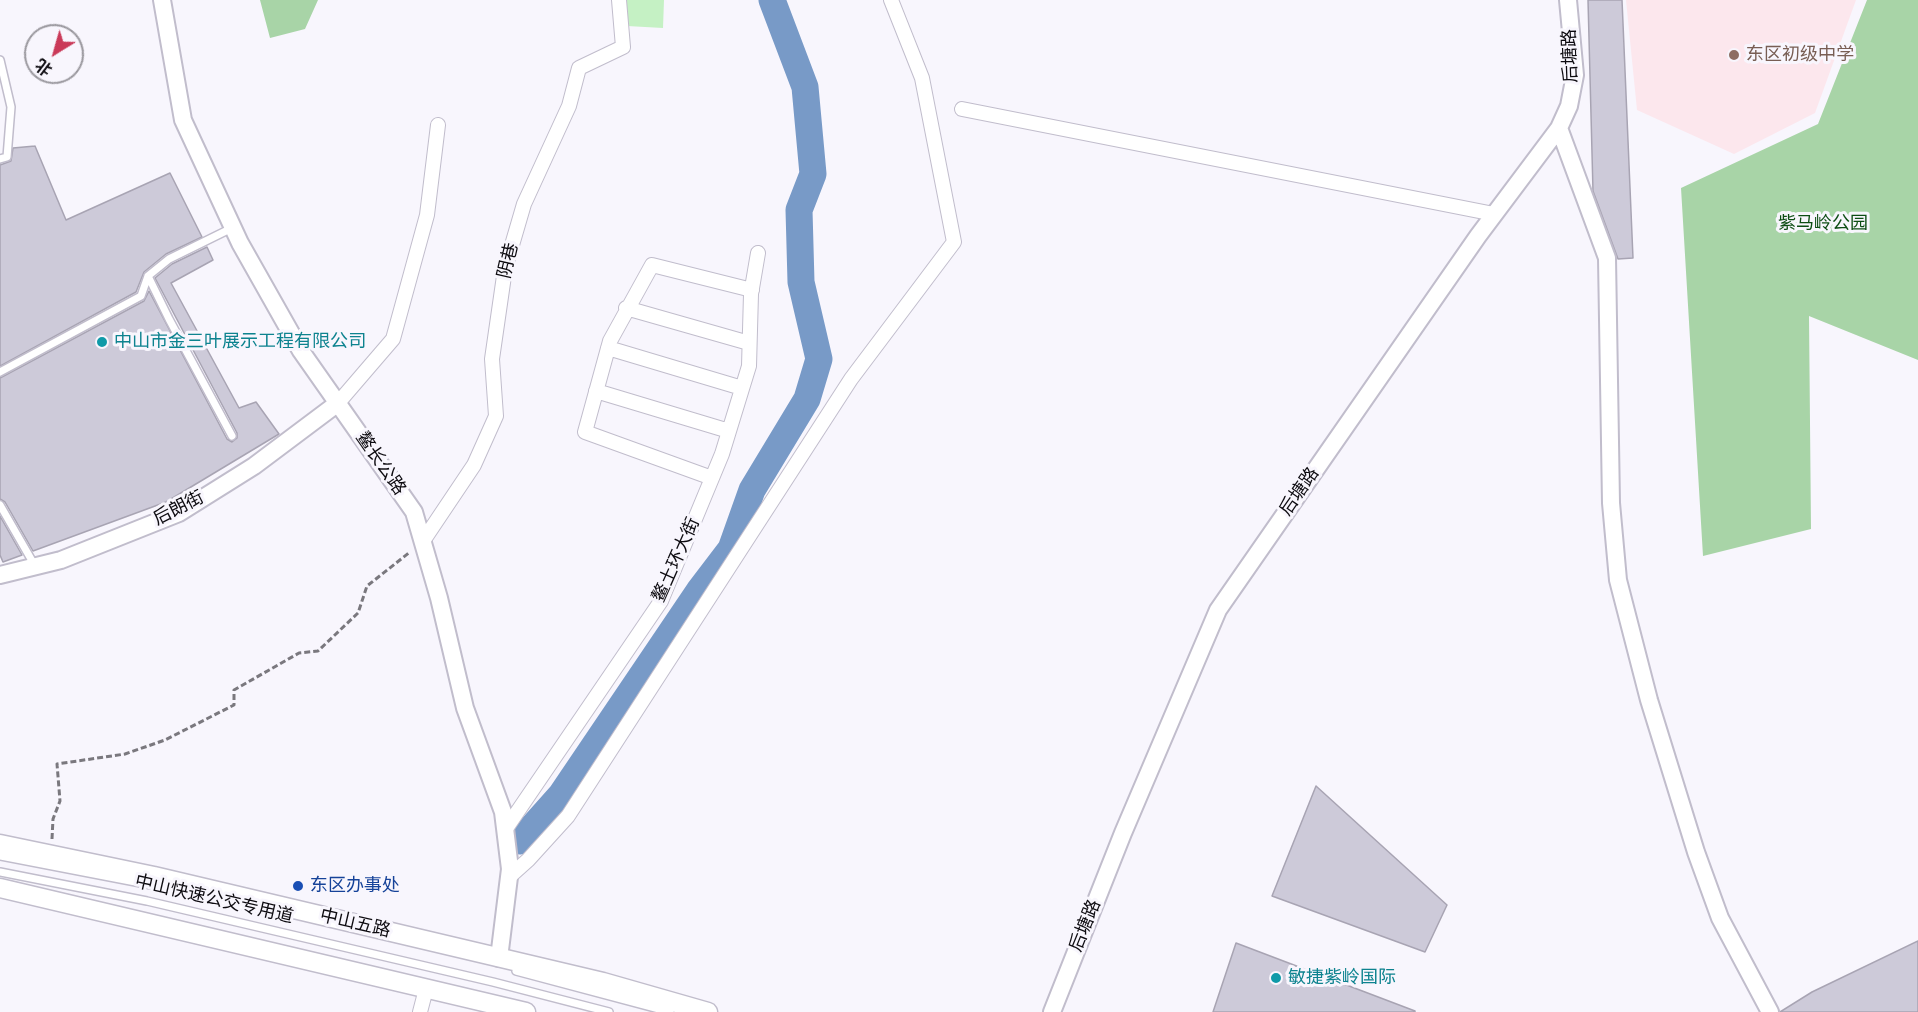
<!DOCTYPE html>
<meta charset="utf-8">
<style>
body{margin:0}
#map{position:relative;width:1918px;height:1012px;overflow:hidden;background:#f8f6fd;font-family:"Roboto Condensed","Noto Sans SC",sans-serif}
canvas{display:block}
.north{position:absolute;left:24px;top:24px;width:60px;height:60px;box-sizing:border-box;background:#f8f6fd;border:2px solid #9a989e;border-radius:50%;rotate:217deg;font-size:16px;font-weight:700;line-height:24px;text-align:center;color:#0d0b10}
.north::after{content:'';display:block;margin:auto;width:21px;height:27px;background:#ca3a59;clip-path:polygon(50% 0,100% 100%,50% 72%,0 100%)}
</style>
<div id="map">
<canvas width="1918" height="1012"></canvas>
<div class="north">北</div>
</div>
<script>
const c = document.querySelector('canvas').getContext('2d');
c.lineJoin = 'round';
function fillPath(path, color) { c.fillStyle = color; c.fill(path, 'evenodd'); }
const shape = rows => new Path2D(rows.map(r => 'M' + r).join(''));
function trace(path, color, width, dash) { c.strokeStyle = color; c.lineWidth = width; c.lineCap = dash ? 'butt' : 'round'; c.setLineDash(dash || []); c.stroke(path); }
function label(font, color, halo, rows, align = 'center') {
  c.font = font + ' "Roboto Condensed","Noto Sans SC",sans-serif'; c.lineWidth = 6; c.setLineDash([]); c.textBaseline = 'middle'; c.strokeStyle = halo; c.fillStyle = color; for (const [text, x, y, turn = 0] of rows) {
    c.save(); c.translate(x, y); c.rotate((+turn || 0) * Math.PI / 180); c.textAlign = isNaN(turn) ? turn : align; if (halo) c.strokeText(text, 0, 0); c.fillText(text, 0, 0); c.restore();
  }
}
fillPath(shape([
 [1626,0,1856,0,1815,113,1734,154,1637,110]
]), '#fce7ed');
fillPath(shape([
 [627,0,664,0,663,28,627,26]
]), '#c5f1c4');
fillPath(shape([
 [260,0,318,0,305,29,270,38],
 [1867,0,1918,0,1918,360,1809,316,1811,529,1703,556,1681,188,1818,124]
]), '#a8d4a7');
trace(shape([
 [520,841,561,795,699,591,731,549,752,490,807,399,819,359,801,282,799,210,813,174,805,87,772,0]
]), '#789ac7', 27);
const building = shape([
 [1588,0,1622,0,1633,258,1618,259,1593,191,1588,0],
 [35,146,66,220,170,173,202,237,166,254,144,272,136,292,0,366,0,165,11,161,13,148,35,146],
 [207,247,213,260,171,283,239,408,256,402,279,434,166,502,33,551,5,502,0,499,0,378,144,301,149,291,227,439,232,442,237,438,237,433,155,278,172,264,207,247],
 [0,516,22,555,3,562,0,555,0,516],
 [1316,786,1447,905,1425,952,1272,896,1316,786],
 [1918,941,1918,1012,1780,1012,1812,992,1918,941],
 [1236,943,1415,1011,1415,1012,1213,1012,1236,943]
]);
fillPath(building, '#cdcad9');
trace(building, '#a8a4b3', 1.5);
const service = shape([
 [0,60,11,107,7,157,0,159],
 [148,276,169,319,232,436],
 [0,372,141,296,148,276,169,259,232,228],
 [0,505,35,566],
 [0,856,151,885,290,917],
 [0,872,147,901,493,982,609,1012],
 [516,971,670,1012]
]);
const minor = shape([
 [962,109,1494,214],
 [626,308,749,343],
 [608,348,742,388],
 [596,391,729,431],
 [338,403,393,339,427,215,438,125],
 [712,478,585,432,610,341,652,265,752,290],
 [423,541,474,465,496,416,492,359,505,269,524,204,569,106,579,68,623,47,619,0],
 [505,830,661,601,722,454,749,366,751,294,758,253],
 [509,877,528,860,568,816,851,379,954,242,922,78,891,0],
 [420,1012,426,989]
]);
const tertiary = shape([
 [162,0,183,120,240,243,301,351,414,512,439,598,465,708,503,812,510,869,499,958],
 [1559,128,1607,258,1611,503,1618,580,1649,700,1696,852,1720,918,1770,1012],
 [0,575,61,560,179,513,254,466,338,403],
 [1052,1012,1123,833,1218,610,1478,236,1559,128,1569,106,1575,75,1568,0]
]);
const secondary = shape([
 [0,844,154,876,603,982,708,1012],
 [0,888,526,1012]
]);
trace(service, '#c1bdcc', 10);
trace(minor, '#c1bdcc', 16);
trace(tertiary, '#c1bdcc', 20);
trace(secondary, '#c1bdcc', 21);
trace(shape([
 [52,839,53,819,60,801,57,764,125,754,165,740,234,705,234,690,299,653,318,651,358,613,367,586,410,552]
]), '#7a787e', 3, [6, 3]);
trace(service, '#fff', 7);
trace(minor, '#fff', 14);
trace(tertiary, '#fff', 16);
trace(secondary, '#fff', 18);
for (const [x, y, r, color] of [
 [1734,55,6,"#8d6e63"],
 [102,342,6,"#0f9aa8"],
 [298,886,6,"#1a4fb4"],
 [1276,978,6,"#0f9aa8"]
]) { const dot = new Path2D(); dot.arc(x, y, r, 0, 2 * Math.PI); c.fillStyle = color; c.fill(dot); trace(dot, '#f8f6fd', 2); }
label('18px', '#785e54', '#f8f6fd', [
 ["东区初级中学",1746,55]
], 'left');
label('18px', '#0d0b10', '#f8f6fd', [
 ["后塘路",1571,56,-92],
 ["阴巷",509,261,-77],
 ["鳌长公路",380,464,55],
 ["后塘路",1300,492,-55],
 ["后朗街",179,509,-27],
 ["鳌土环大街",677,560,-66],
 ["中山快速公交专用道",214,900,13],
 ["中山五路",355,924,13],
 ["后塘路",1086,926,-68]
]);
label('18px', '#0d4d14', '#f8f6fd', [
 ["紫马岭公园",1823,224]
]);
label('18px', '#0d838f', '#f8f6fd', [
 ["中山市金三叶展示工程有限公司",114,342],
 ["敏捷紫岭国际",1288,978]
], 'left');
label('18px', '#164399', '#f8f6fd', [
 ["东区办事处",310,886]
], 'left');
</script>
